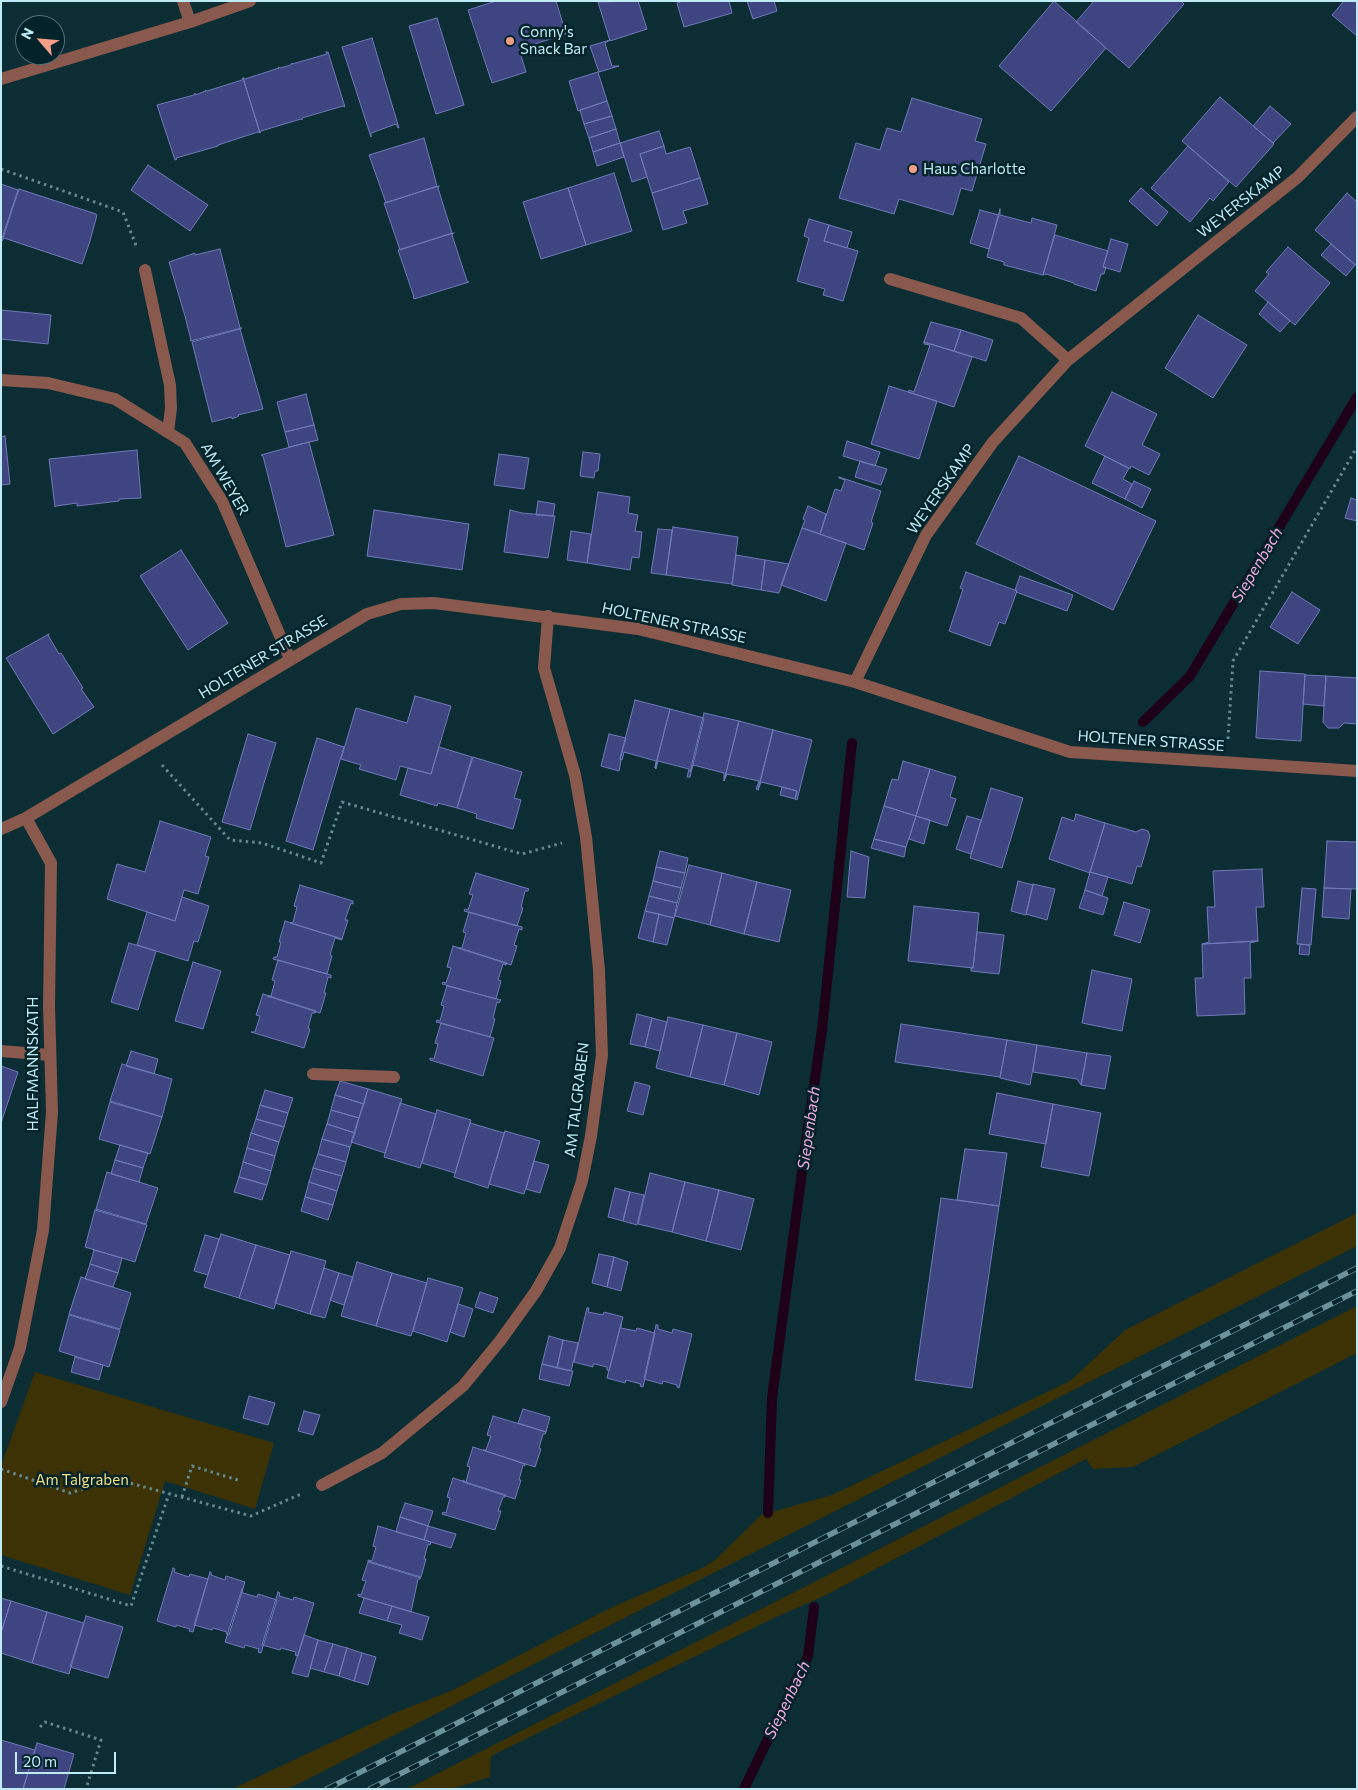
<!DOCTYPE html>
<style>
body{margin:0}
#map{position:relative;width:1358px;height:1790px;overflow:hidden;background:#0d2d34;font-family:Commissioner,sans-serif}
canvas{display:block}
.frame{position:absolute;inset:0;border:2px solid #beebf6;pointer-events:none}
.north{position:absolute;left:15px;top:15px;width:50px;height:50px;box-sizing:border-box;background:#03232a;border:1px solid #4e737c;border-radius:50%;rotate:297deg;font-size:14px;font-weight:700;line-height:20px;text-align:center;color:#beebf6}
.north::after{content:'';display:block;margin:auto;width:18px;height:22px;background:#f49e87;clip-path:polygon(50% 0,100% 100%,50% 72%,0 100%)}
.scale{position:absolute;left:15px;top:1752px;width:101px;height:22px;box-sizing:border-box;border:2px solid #beebf6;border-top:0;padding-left:6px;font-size:15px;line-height:18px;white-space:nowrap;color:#beebf6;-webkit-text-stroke:4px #03232a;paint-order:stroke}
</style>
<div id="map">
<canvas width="1358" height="1790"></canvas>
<div class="frame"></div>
<div class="north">N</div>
<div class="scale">20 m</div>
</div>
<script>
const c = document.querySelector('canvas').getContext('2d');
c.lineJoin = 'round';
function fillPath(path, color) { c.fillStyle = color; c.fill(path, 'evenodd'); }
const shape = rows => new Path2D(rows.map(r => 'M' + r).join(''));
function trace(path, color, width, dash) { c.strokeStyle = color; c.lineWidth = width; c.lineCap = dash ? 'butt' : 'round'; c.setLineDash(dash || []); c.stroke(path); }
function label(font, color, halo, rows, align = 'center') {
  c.font = font + ' Commissioner,sans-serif'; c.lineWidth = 5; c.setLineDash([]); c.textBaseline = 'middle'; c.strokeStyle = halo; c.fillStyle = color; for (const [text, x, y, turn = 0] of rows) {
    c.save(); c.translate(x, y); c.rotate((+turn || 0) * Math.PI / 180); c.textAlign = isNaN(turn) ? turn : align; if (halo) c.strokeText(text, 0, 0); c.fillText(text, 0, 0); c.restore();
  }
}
fillPath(shape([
 [1357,1213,1357,1246,288,1789,232,1789,392,1714,453,1690,606,1610,702,1568,715,1560,761,1515,832,1495,1070,1381,1125,1330],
 [1357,1306,1357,1353,1133,1467,1093,1469,1086,1459,824,1596,776,1617,491,1756,490,1777,452,1789,407,1789],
 [35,1372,274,1443,255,1509,165,1481,130,1595,1,1555,1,1466]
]), '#3c3206');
trace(shape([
 [1143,722,1190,676,1357,397],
 [768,1513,772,1398,808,1127,822,1030,852,743],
 [744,1789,808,1656,814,1607]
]), '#1e0018', 10);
const building = shape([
 [496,1,556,1,566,34,519,49,526,72,492,83,468,10,496,1],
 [638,1,647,29,610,41,598,2,638,1],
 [683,1,729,1,732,13,684,27,677,3,683,1],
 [747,1,774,1,777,11,753,19,747,1],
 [1054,1,1106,48,1051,111,999,66,1054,1],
 [1094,1,1181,1,1184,4,1129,68,1076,22,1094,1],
 [1344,1,1357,1,1357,36,1332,15,1344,1],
 [437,18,464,105,436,114,409,26,437,18],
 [372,38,399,128,398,128,396,124,371,133,371,137,342,47,372,38],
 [610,40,605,43,612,66,619,66,599,72,590,46,610,40],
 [326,52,328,52,345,107,343,106,302,118,302,120,301,119,261,131,260,133,243,78,245,79,279,68,278,67,280,68,291,65,292,63,292,64,327,54,326,52],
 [598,72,607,101,578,111,569,81,598,72],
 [243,78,260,133,258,132,218,145,218,146,176,158,177,159,175,160,157,105,194,95,195,93,195,95,206,91,205,90,207,91,242,80,243,78],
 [1220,97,1274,144,1236,187,1182,141,1220,97],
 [912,98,982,119,975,141,986,144,972,191,961,188,953,215,899,199,894,214,839,198,856,143,880,150,887,128,901,132,912,98],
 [607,101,612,116,584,124,580,110,607,101],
 [1270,106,1291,124,1273,143,1253,126,1270,106],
 [612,116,616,129,589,138,584,124,612,116],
 [616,129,620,143,593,152,589,138,616,129],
 [659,131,664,146,640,154,647,177,632,182,620,143,659,131],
 [424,138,437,186,386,203,369,155,424,138],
 [620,143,624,157,597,166,593,152,620,143],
 [664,146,666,154,690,147,700,178,652,193,640,154,664,146],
 [1188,146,1229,182,1213,201,1210,198,1190,222,1151,188,1188,146],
 [148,165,208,205,190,231,131,190,148,165],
 [614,173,632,231,586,245,568,188,614,173],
 [700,178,708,204,683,211,687,223,663,230,652,193,700,178],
 [1,184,18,190,2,238,1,238,1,184],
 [439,186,438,188,452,233,400,250,384,203,439,186],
 [568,188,586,245,541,259,523,202,568,188],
 [1141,188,1168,212,1157,226,1129,201,1141,188],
 [19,189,96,214,97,215,90,241,82,264,4,238,2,241,19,189],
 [1347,193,1357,202,1357,266,1315,230,1347,193],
 [1000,209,1000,215,1031,223,1032,218,1057,225,1043,275,1004,265,1004,262,987,257,1000,209],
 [980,210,999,215,989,249,970,243,980,210],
 [809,219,829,225,824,241,858,251,843,301,823,295,825,289,797,281,809,238,804,236,809,219],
 [829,225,852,232,847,248,824,241,829,225],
 [454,233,452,235,467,281,469,282,414,299,413,297,414,297,398,250,454,233],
 [1055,235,1108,251,1103,267,1106,267,1104,274,1101,274,1096,291,1074,284,1074,283,1046,274,1043,275,1055,235],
 [1111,239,1128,244,1120,272,1103,267,1111,239],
 [1331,244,1355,265,1346,276,1321,255,1331,244],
 [1288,247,1330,283,1295,325,1255,291,1269,274,1266,272,1288,247],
 [220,249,240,328,242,328,190,341,191,340,185,316,169,262,195,253,195,255,220,249],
 [1268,302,1290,321,1280,332,1259,314,1268,302],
 [1,310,51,315,48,344,1,339,1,310],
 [1198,315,1247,345,1213,398,1165,368,1198,315],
 [931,322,961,330,954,351,924,342,931,322],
 [240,329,263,409,238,415,239,416,232,419,232,417,212,422,192,342,240,329],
 [961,330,993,340,986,361,954,351,961,330],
 [924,342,972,357,954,407,908,392,909,390,914,392,930,345,924,344,924,342],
 [889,386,937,401,919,459,871,444,889,386],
 [1112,392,1157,414,1142,445,1160,454,1149,475,1131,466,1130,469,1085,446,1112,392],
 [306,394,314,425,285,432,277,402,306,394],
 [314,425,318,440,289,447,285,432,314,425],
 [5,436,10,484,1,485,1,437,5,436],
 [847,441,880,452,875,466,843,456,847,441],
 [309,442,334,535,286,547,263,456,261,455,309,442],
 [137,450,141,498,119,499,119,501,77,506,77,503,56,506,55,507,49,459,137,450],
 [583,452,600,454,598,471,595,471,594,478,580,476,583,452],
 [499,454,529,458,524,489,494,485,499,454],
 [1019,456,1156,521,1113,610,976,544,1019,456],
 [1105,456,1129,468,1123,479,1132,484,1125,499,1092,483,1105,456],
 [860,461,887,469,881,485,855,477,860,461],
 [839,477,881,491,871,522,873,523,864,550,820,534,835,489,841,491,845,480,839,478,839,477],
 [1134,481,1151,489,1142,508,1125,499,1134,481],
 [598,492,630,497,628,513,638,515,635,531,642,532,639,558,632,557,630,570,587,563,598,492],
 [1351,498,1357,500,1357,521,1345,518,1351,498],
 [538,501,555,504,553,516,536,515,538,501],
 [808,506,826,514,820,534,802,528,805,520,803,519,808,506],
 [374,510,469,524,462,570,367,556,374,510],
 [510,510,522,513,555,516,548,558,504,552,510,510],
 [673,527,738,537,732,584,666,575,673,527],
 [802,528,846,543,826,601,781,585,802,528],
 [658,529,672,530,666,575,651,573,658,529],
 [571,531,591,534,587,563,567,560,571,531],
 [181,550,228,623,188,650,140,576,181,550],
 [736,555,765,560,761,590,732,585,736,555],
 [765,560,789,564,779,593,761,590,765,560],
 [966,572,1017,591,1005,624,999,622,990,646,949,631,963,589,960,588,966,572],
 [1020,576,1073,595,1067,611,1016,592,1017,591,1015,590,1020,576],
 [1292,592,1320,610,1298,644,1270,627,1292,592],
 [49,634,48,635,59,654,61,653,83,688,81,689,94,707,53,734,6,658,49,634],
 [1260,671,1305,674,1301,741,1256,738,1260,671],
 [1305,675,1326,676,1324,706,1303,704,1305,675],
 [1326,676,1357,678,1357,724,1344,723,1339,728,1328,728,1323,722,1326,676],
 [415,696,451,706,431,774,400,766,396,780,359,769,361,765,341,759,356,708,407,723,415,696],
 [635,700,670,709,655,768,656,761,624,752,622,760,620,759,635,700],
 [670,709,704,718,690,777,687,777,689,769,658,761,656,769,655,768,670,709],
 [704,713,739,721,724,781,724,773,693,765,690,772,704,713],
 [739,721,773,730,758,790,756,789,759,781,727,774,724,781,739,721],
 [773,730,812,740,797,800,795,799,797,791,782,787,761,782,758,790,773,730],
 [248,734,276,743,250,830,222,822,248,734],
 [609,734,626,738,620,759,621,760,619,771,601,766,609,734],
 [317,738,344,747,313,850,286,841,317,738],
 [439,747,472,757,457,808,438,803,437,806,400,795,408,768,431,774,439,747],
 [473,757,522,772,514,798,521,800,513,829,476,818,477,814,457,808,473,757],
 [903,761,930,769,916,816,884,806,892,779,898,780,903,761],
 [930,769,956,777,950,797,956,799,947,826,916,816,930,769],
 [782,787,797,791,795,799,780,795,782,787],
 [991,788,1023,798,1002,868,970,858,991,788],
 [884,806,916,816,906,847,874,839,884,806],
 [1076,814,1105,823,1090,873,1049,859,1062,817,1074,821,1076,814],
 [916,816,930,820,924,844,909,839,916,816],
 [967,816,981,820,971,854,956,849,967,816],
 [160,821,211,837,205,856,209,857,198,894,184,890,175,921,107,899,117,864,145,872,160,821],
 [1105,823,1136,832,1142,829,1148,831,1150,836,1141,867,1137,866,1132,884,1090,872,1105,823],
 [874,839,906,847,904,857,871,848,874,839],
 [1327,841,1357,842,1357,889,1324,888,1327,841],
 [660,851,688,858,685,873,656,867,660,851],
 [851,851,869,857,865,898,847,897,851,851],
 [689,865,722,873,710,925,675,916,689,865],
 [656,867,685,873,681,888,653,881,656,867],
 [1262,869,1264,907,1256,907,1258,941,1202,944,1209,942,1207,907,1215,907,1213,871,1262,869],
 [1090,872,1108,877,1102,896,1085,890,1090,872],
 [476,873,529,889,528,891,525,891,521,907,523,908,517,926,464,911,465,909,468,910,473,895,469,894,476,873],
 [722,873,757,882,744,934,710,925,722,873],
 [653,881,681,888,677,903,649,896,653,881],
 [1018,881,1033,885,1026,915,1011,911,1018,881],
 [757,882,791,890,779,942,744,934,757,882],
 [1033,884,1055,889,1047,920,1026,914,1033,884],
 [300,885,353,901,353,904,351,903,345,920,348,920,342,939,290,923,293,922,297,907,294,906,300,885],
 [1302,888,1316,889,1311,945,1297,944,1302,888],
 [1324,888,1351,889,1349,919,1322,917,1324,888],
 [1085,890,1108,898,1103,915,1079,908,1085,890],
 [649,896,677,903,674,918,645,911,649,896],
 [182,897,209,906,198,942,194,941,188,961,137,945,147,912,175,921,182,897],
 [1124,902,1150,910,1140,943,1114,935,1124,902],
 [914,906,979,913,973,968,908,961,914,906],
 [645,911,659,914,653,942,638,938,645,911],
 [469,912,522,927,522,930,519,929,514,945,517,946,511,965,458,948,462,948,466,933,463,932,469,912],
 [659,914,674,918,667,945,653,942,659,914],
 [285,921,342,939,342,940,335,938,330,955,332,956,327,974,273,959,274,957,277,957,281,942,279,942,285,921],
 [977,932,1004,935,999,974,971,971,971,968,973,968,977,932],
 [1258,941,1250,943,1251,978,1244,978,1245,1014,1197,1016,1195,978,1203,978,1202,944,1258,941],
 [129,943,156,951,138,1010,111,1002,129,943],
 [1300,944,1310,945,1309,955,1299,954,1300,944],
 [453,946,507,963,506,965,503,964,498,980,501,981,496,999,442,984,443,982,446,983,451,968,447,967,453,946],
 [278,960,331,975,331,978,328,977,324,993,326,993,320,1013,267,996,271,996,275,981,272,980,278,960],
 [193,962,221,971,203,1029,175,1021,193,962],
 [1092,970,1132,979,1122,1031,1082,1023,1092,970],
 [447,986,501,1000,499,1003,497,1002,493,1018,495,1019,490,1037,436,1022,437,1020,440,1021,444,1006,441,1005,447,986],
 [263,994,316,1011,315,1013,312,1013,308,1028,310,1029,304,1048,251,1032,255,1032,260,1016,256,1015,263,994],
 [637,1014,652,1018,645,1047,630,1044,637,1014],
 [668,1017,703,1025,690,1077,656,1068,668,1017],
 [652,1018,667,1022,660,1051,645,1047,652,1018],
 [441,1023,494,1038,483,1076,430,1060,430,1058,434,1059,438,1044,435,1043,441,1023],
 [901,1024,1007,1040,1000,1077,895,1062,901,1024],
 [703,1025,737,1033,724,1085,690,1077,703,1025],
 [737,1033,772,1042,759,1095,724,1085,737,1033],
 [1007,1040,1037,1045,1030,1085,1000,1078,1007,1040],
 [1037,1045,1087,1053,1081,1085,1077,1079,1033,1072,1037,1045],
 [131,1051,158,1059,154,1074,126,1066,131,1051],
 [1087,1053,1111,1056,1105,1089,1081,1085,1087,1053],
 [122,1064,172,1079,162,1117,110,1101,122,1064],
 [1,1066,18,1072,1,1123,1,1066],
 [340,1081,368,1089,364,1104,335,1095,340,1081],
 [635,1082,650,1086,643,1115,627,1111,635,1082],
 [368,1089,402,1099,385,1153,351,1142,368,1089],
 [265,1090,293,1098,288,1113,260,1105,265,1090],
 [997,1093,1053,1104,1046,1144,989,1134,997,1093],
 [335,1095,364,1104,359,1118,331,1110,335,1095],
 [110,1102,162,1117,150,1154,99,1139,110,1102],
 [400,1103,436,1114,420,1168,384,1157,400,1103],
 [1053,1104,1101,1113,1089,1176,1041,1167,1053,1104],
 [260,1105,288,1113,284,1127,256,1119,260,1105],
 [331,1110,359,1118,355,1133,327,1124,331,1110],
 [437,1110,471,1120,455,1173,422,1163,437,1110],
 [256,1119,284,1127,279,1142,251,1133,256,1119],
 [470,1123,504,1133,488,1188,454,1177,470,1123],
 [327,1124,355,1133,350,1147,322,1139,327,1124],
 [505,1131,540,1141,524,1194,489,1184,505,1131],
 [251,1133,279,1142,275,1156,247,1148,251,1133],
 [322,1139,350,1147,346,1162,318,1154,322,1139],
 [120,1145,148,1153,143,1168,115,1160,120,1145],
 [247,1148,275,1156,271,1171,243,1162,247,1148],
 [965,1149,1007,1153,999,1206,957,1200,965,1149],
 [318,1154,346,1162,342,1176,313,1168,318,1154],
 [115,1160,143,1168,139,1182,111,1174,115,1160],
 [534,1161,549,1165,540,1193,526,1189,534,1161],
 [243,1162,271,1171,267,1185,239,1177,243,1162],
 [313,1168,342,1176,337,1191,309,1182,313,1168],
 [107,1172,158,1188,146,1224,96,1209,107,1172],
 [650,1173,685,1182,672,1232,638,1224,650,1173],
 [239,1177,267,1185,262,1200,234,1192,239,1177],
 [309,1182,337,1191,333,1205,305,1197,309,1182],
 [685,1182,719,1190,706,1241,672,1232,685,1182],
 [615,1188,630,1192,623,1221,608,1217,615,1188],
 [719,1190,754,1199,741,1250,706,1241,719,1190],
 [630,1192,644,1195,637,1225,623,1221,630,1192],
 [305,1197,333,1205,328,1220,301,1211,305,1197],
 [941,1198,999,1206,972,1388,915,1380,941,1198],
 [95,1210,147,1225,135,1262,85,1247,95,1210],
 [221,1234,256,1245,239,1298,204,1287,221,1234],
 [205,1235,219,1239,208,1275,194,1271,205,1235],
 [256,1245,290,1255,274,1309,239,1298,256,1245],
 [94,1250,122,1258,118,1273,90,1264,94,1250],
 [291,1251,326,1261,310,1314,275,1303,291,1251],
 [599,1254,614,1257,607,1287,592,1283,599,1254],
 [614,1257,628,1262,621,1291,607,1287,614,1257],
 [357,1262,392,1273,376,1326,341,1316,357,1262],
 [90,1264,118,1273,113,1287,85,1279,90,1264],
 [324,1268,339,1273,325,1318,310,1314,324,1268],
 [339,1273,353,1277,344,1305,330,1300,339,1273],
 [392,1273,427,1283,411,1336,376,1326,392,1273],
 [81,1277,131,1293,120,1329,69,1314,81,1277],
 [428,1278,463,1288,447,1342,413,1331,428,1278],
 [480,1292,498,1298,493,1313,475,1307,480,1292],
 [458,1304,473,1309,464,1337,450,1332,458,1304],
 [587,1308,589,1308,588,1312,603,1315,604,1312,623,1317,609,1371,607,1370,607,1367,595,1364,593,1364,593,1367,574,1362,587,1308],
 [69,1315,120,1330,109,1367,59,1351,69,1315],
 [621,1324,621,1328,636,1331,637,1328,655,1333,643,1387,640,1386,641,1384,626,1380,625,1383,607,1378,621,1324],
 [656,1325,658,1325,658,1329,672,1333,673,1329,692,1334,679,1388,677,1387,677,1385,663,1381,662,1384,644,1379,656,1325],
 [549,1336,563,1340,557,1368,542,1364,549,1336],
 [563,1340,578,1343,571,1371,557,1368,563,1340],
 [75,1357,103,1365,99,1380,71,1372,75,1357],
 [542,1364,573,1371,569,1386,539,1379,542,1364],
 [249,1396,275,1403,268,1425,243,1418,249,1396],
 [523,1409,550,1417,546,1432,518,1423,523,1409],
 [304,1411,320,1415,313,1435,298,1431,304,1411],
 [493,1416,546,1432,545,1434,543,1434,539,1448,541,1449,535,1467,483,1450,486,1450,491,1436,487,1435,493,1416],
 [473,1447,525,1464,525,1466,523,1465,519,1480,521,1480,515,1499,463,1482,463,1480,466,1482,470,1467,467,1466,473,1447],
 [453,1478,506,1495,505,1497,503,1497,498,1511,501,1511,495,1530,442,1514,443,1512,446,1513,450,1498,447,1497,453,1478],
 [405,1503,433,1511,428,1526,400,1517,405,1503],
 [400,1517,428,1526,424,1540,396,1532,400,1517],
 [378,1526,431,1542,430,1545,428,1544,424,1559,426,1559,421,1577,368,1561,368,1560,372,1561,376,1547,373,1546,378,1526],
 [428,1526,456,1534,451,1548,424,1540,428,1526],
 [368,1562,421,1578,420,1579,418,1579,411,1612,358,1596,358,1594,361,1595,366,1581,362,1580,368,1562],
 [173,1568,175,1569,174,1572,189,1577,190,1574,208,1579,193,1632,189,1631,190,1629,176,1625,176,1627,157,1621,173,1568],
 [210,1572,211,1572,211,1575,225,1580,226,1576,245,1582,229,1635,226,1634,227,1632,213,1628,212,1630,194,1625,210,1572],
 [242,1589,243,1593,257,1597,258,1594,277,1600,261,1653,258,1652,259,1649,245,1645,244,1648,225,1642,242,1589],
 [278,1592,280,1593,279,1596,293,1600,294,1597,314,1603,298,1656,295,1655,296,1652,281,1648,280,1650,262,1645,278,1592],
 [1,1598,11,1601,1,1633,1,1598],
 [364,1598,392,1606,387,1621,359,1613,364,1598],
 [11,1601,47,1612,32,1663,1,1653,1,1633,11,1601],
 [392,1606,429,1617,422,1640,399,1633,402,1625,387,1621,392,1606],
 [47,1612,84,1623,69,1674,32,1663,47,1612],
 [86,1616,123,1627,108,1678,70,1667,86,1616],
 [304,1635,318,1640,308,1677,292,1673,304,1635],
 [318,1640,333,1644,324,1672,310,1668,318,1640],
 [333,1644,347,1648,339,1676,324,1672,333,1644],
 [347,1648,362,1653,354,1681,339,1676,347,1648],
 [362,1653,376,1657,368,1685,354,1681,362,1653],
 [1,1740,35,1750,23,1789,1,1789,1,1740],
 [37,1743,74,1754,64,1789,23,1789,37,1743]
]);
fillPath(building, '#3e4580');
trace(building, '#6f7ab9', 1);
trace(shape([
 [1,169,123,212,137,248],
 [1228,739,1233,661,1357,447],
 [162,765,230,840,262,843,321,863,342,802,522,854,562,843],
 [1,1469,70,1493,115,1479,251,1516,301,1494],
 [182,1497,192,1466,241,1481],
 [1,1566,131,1606,169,1494],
 [40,1727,45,1722,101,1740,86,1789]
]), '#628992', 3, [2.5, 4]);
trace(shape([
 [183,1,190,22],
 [145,270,170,385,171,408,168,432],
 [1,1051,50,1055],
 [313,1074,394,1077]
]), '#88594c', 12);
trace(shape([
 [1,79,190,22,250,1],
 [890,279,1021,318,1068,360],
 [1,380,48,383,115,399,185,443,222,501,290,659],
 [855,682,926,535,993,442,1068,360,1298,177,1357,117],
 [1,829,26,818,367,614,401,604,434,603,638,629,855,682,1070,752,1357,771],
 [1,1402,20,1348,43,1230,52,1112,49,1006,51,863,26,818],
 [322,1485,382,1453,463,1386,500,1341,536,1291,560,1248,582,1181,591,1136,602,1055,599,970,586,837,575,775,544,668,548,616]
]), '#88594c', 12);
const rail = shape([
 [327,1789,1357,1268],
 [370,1789,1357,1291]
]);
trace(rail, '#6c939c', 5.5);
trace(rail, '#03232a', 4, [11]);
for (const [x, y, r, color] of [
 [510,41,5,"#f49e87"],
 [913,169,5,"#f49e87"]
]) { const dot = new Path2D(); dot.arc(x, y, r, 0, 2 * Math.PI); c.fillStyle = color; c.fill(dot); trace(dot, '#03232a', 2); }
label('15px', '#beebf6', '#03232a', [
 ["Conny's",520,32],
 ["Snack Bar",520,49],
 ["Haus Charlotte",923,169]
], 'left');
label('15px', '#beebf6', '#03232a', [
 ["WEYERSKAMP",1241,202,-38],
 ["AM WEYER",225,479,60],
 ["WEYERSKAMP",941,489,-55],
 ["HOLTENER STRASSE",674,623,12],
 ["HOLTENER STRASSE",263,657,-31],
 ["HOLTENER STRASSE",1151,741,4],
 ["HALFMANNSKATH",33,1064,-90],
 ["AM TALGRABEN",577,1100,-83]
]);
label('15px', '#f7df80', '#03232a', [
 ["Am Talgraben",82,1480]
]);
label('italic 16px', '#f6a8e3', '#03232a', [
 ["Siepenbach",1257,565,-59],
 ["Siepenbach",809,1128,-82],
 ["Siepenbach",787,1700,-64]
]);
</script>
